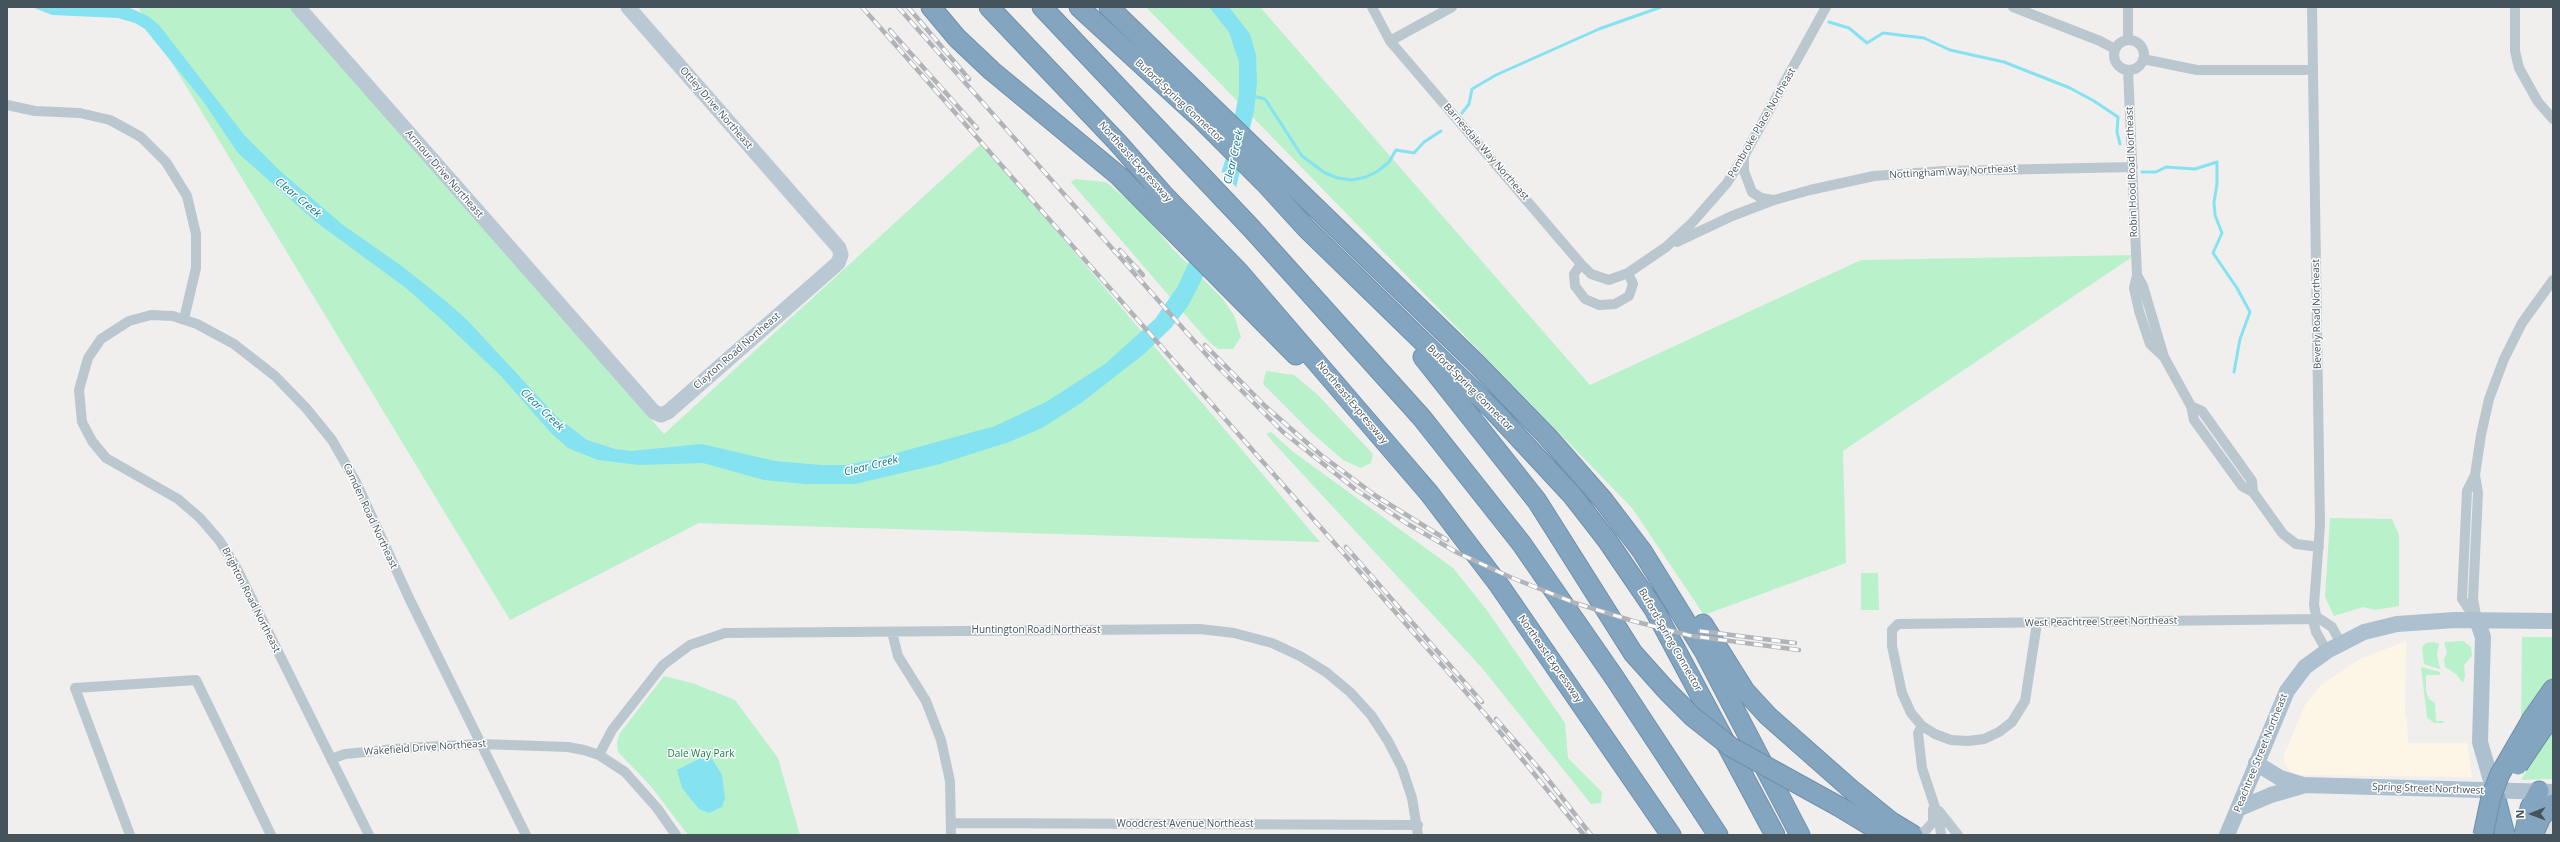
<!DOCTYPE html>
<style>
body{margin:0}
#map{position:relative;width:2560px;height:842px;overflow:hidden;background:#f1eeee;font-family:"Open Sans",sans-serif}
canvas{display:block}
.frame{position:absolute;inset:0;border:8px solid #45535d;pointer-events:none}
.north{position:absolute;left:2512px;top:794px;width:40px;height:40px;-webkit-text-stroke:3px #fff;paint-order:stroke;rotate:269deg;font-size:11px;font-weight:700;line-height:16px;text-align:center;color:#45535d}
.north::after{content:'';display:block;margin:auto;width:14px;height:18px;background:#45535d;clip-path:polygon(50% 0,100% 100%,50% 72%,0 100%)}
</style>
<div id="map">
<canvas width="2560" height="842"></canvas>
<div class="frame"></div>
<div class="north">N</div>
</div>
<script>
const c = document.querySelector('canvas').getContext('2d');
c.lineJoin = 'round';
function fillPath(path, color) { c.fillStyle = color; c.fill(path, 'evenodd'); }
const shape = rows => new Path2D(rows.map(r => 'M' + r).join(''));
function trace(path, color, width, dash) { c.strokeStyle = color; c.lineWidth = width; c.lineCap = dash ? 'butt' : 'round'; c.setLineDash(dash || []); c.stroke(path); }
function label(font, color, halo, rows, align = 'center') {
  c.font = font + ' "Open Sans",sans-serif'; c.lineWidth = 3; c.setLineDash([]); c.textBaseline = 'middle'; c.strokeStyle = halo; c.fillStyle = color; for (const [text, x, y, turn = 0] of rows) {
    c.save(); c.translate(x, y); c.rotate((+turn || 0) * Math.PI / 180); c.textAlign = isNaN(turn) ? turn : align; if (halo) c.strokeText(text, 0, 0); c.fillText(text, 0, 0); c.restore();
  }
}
fillPath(shape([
 [2406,641,2405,714,2407,719,2408,743,2467,743,2472,777,2299,775,2290,771,2284,762,2284,755,2305,705,2321,685,2360,659]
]), '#fdf5e6');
fillPath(shape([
 [2553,813,2553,835,2539,835]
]), '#e2dfe0');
fillPath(shape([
 [138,7,291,7,664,434,982,143,1320,542,699,523,510,620],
 [1146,7,1260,7,1590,385,1861,260,2135,255,1843,451,1846,563,1704,615,1632,508],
 [1075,179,1106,182,1141,211,1172,248,1222,298,1234,315,1241,337,1233,349,1218,349,1207,340,1071,182],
 [1266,371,1294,375,1318,395,1373,454,1371,463,1361,468,1343,460,1311,432,1263,384],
 [1271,432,1292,451,1453,568,1486,609,1565,723,1568,758,1602,792,1601,803,1591,804,1482,668,1283,453,1266,434],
 [2330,518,2392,519,2399,535,2399,606,2375,610,2363,607,2334,616,2325,597],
 [1861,573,1878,573,1879,610,1861,610],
 [2522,637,2553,637,2553,677,2521,724],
 [2463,641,2471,647,2472,656,2464,665,2465,676,2463,683,2456,674,2445,667,2444,659,2447,653,2444,642],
 [2434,642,2439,644,2437,654,2440,669,2424,664,2422,647,2426,643],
 [2421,667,2440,672,2440,675,2426,675,2426,691,2429,699,2435,703,2436,721,2444,721,2443,723,2434,723,2427,717],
 [664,676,692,683,735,700,778,758,800,835,688,835,650,785,618,752,617,742,620,733],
 [2553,732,2553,779,2521,780,2535,757]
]), '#b9f1cb');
fillPath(shape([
 [32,7,128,7,148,16,159,25,245,136,279,170,343,225,403,267,447,302,468,321,557,417,587,440,615,449,631,451,702,444,775,461,821,465,846,465,871,460,995,426,1046,402,1105,364,1155,319,1178,286,1199,240,1227,155,1239,94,1239,62,1229,32,1209,7,1229,7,1250,34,1256,55,1257,83,1254,111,1233,201,1204,275,1188,306,1171,328,1144,354,1081,403,1042,428,1009,442,940,464,855,484,805,484,764,480,703,463,639,465,598,460,568,448,552,434,501,376,441,319,406,288,316,222,238,153,203,101,145,29,135,23,118,18,52,15],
 [709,754,722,775,725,798,722,807,709,813,699,809,682,788,677,770]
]), '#84e2f1');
fillPath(shape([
 [1220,170,1238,189,1206,277,1197,240]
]), '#f1eeee');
trace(shape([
 [1829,22,1849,28,1867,43,1883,33,1924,38,1950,50,2004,62,2070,88,2094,101,2118,117,2117,132,2120,144],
 [1253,96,1265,99,1302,156,1325,173,1338,178,1352,180,1366,177,1378,171,1389,162,1396,150,1414,153,1424,142,1441,131],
 [1462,113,1469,104,1472,89,1496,75,1599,29,1661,7],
 [2142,172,2156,172,2166,167,2195,169,2217,162,2217,184,2214,202,2215,215,2222,233,2213,253,2237,288,2250,312,2240,339,2234,372]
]), '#84e2f1', 3);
const highway = shape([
 [931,7,957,38,992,71,1119,176,1296,355],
 [989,7,1118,143,1163,194,1239,272,1429,493,1499,585,1671,835],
 [1042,7,1252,229,1422,418,1521,543,1614,677,1718,835],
 [1079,7,1201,119,1265,183,1306,228,1493,410,1572,495,1607,540,1654,609,1775,835],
 [1109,7,1477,364,1547,436,1604,501,1642,551,1704,651,1800,835],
 [1423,357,1537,501,1633,653,1667,691],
 [1703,624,1745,691,1768,716,1853,791,1890,821,1913,835],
 [2532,719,2553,689],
 [2543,728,2553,716],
 [2494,791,2505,835],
 [1838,806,1886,835],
 [2524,835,2530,808,2539,791],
 [2533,835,2541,817,2553,804]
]);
trace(highway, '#6e90ac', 21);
trace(shape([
 [1372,7,1390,41,1581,264,1591,274,1609,280,1628,273,1666,247,1691,224,1727,183,1744,156,1826,7],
 [2013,7,2100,41,2115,49],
 [2312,7,2320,525,2314,605,2317,620],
 [2515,7,2515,51,2519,68,2538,102,2553,119],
 '2114 55a15 15 0 1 1 30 0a15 15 0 1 1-30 0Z',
 [2128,40,2128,7],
 [1390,41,1452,7],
 [2143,59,2197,70,2313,70],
 [2128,70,2137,275,2134,288,2139,311,2150,344,2164,357],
 [7,105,35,111,80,113,110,120,141,137,166,162,187,196,196,234,196,268,184,319],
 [1744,156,1744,171,1752,192,1761,198,1774,200],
 [1677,242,1732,216,1774,200,1810,190,1874,176,1944,171,2133,167],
 [1581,264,1574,274,1575,286,1585,299,1599,305,1615,304,1629,296,1633,284,1628,273],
 [2137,275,2143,286,2164,357,2191,406,2194,420,2242,486,2253,492,2283,534,2296,544,2319,547],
 [2191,406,2202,411,2252,481,2253,492],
 [2474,617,2462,599,2467,491,2475,475],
 [2317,620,2314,624,2316,632,2327,651],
 [2477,620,2473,599,2478,493,2475,475,2481,435,2489,399,2504,359,2522,323,2553,280],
 [2037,623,2025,701,2012,722,1999,732,1984,739,1968,741,1951,740,1935,734,1922,726,1911,713,1902,693,1892,646,1892,630,1898,624,2320,619,2332,627,2340,642],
 [892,632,898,656,926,701,941,740,950,781,951,835],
 [1922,726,1918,733,1922,768,1939,819,1941,835],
 [599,755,612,730,663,665,690,645,725,633,1200,629,1234,633,1272,643,1300,656,1326,672,1350,692,1371,715,1388,741,1402,768,1412,798,1418,835],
 [331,759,345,754,405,748,481,744,568,747,584,750,599,755,625,772,657,808,676,835],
 [1939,811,1958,835],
 [952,823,1418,825],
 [130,835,75,688,196,680,271,835],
 [369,835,235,565,219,540,200,518,178,499,106,458,92,441,82,422,79,390,88,358,101,339,129,321,151,315,173,316,197,324,234,344,275,376,306,408,332,440,356,482,410,600,526,835],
 [1917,835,1926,830,1933,822,1933,809]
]), '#bbc7ce', 10);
trace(shape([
 [298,7,654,412,661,415,668,412,838,263,841,255,839,248,628,7]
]), '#bac8d3', 15);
trace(shape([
 [2477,620,2483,637,2480,742,2494,791],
 [2256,763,2280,778,2303,785,2553,792],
 [2238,809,2271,795,2302,786],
 [2227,835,2287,691,2305,667,2327,651,2364,632,2397,624,2455,620,2553,621]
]), '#acc0cf', 16);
trace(highway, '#83a5c0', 19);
const rail = shape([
 [862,7,1486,715,1584,835],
 [898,7,1212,361,1283,432,1355,489,1406,523,1458,553,1510,577,1575,603,1633,621,1692,636,1799,650],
 [908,7,969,79],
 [890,30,977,128],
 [1120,250,1143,275],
 [1205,345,1265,406,1321,455,1376,496,1447,540],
 [1346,547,1482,702],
 [1700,631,1795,643],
 [1496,719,1543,773,1591,835]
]);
trace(rail, '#b0b4b9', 4.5);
trace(rail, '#fff', 3, [9]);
const highwayBridge = shape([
 [1667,691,1693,717,1731,747,1838,806],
 [2518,765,2543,728],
 [2483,835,2491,797,2500,774,2532,719]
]);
trace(highwayBridge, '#6e90ac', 21, []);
trace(highwayBridge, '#83a5c0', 19);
label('10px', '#45535d', '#fff', [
 ["Buford-Spring Connector",1179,101,43],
 ["Ottley Drive Northeast",716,108,49],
 ["Pembroke Place Northeast",1762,123,-60],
 ["Barnesdale Way Northeast",1486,152,49],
 ["Northeast Expressway",1135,162,48],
 ["Nottingham Way Northeast",1953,172,-3],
 ["Robin Hood Road Northeast",2132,172,-92],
 ["Armour Drive Northeast",444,174,49],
 ["Beverly Road Northeast",2317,314,-91],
 ["Clayton Road Northeast",737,351,-41],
 ["Buford-Spring Connector",1470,388,45],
 ["Northeast Expressway",1352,403,50],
 ["Camden Road Northeast",370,516,65],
 ["Brighton Road Northeast",251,600,63],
 ["West Peachtree Street Northeast",2101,622,-1],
 ["Huntington Road Northeast",1036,630],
 ["Buford-Spring Connector",1670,640,60],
 ["Northeast Expressway",1550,659,55],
 ["Wakefield Drive Northeast",425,748,-4],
 ["Peachtree Street Northeast",2261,753,-68],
 ["Spring Street Northwest",2428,789,2],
 ["Woodcrest Avenue Northeast",1185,824]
]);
label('10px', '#128242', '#fff', [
 ["Dale Way Park",701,754]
]);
label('italic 11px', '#077d90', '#fff', [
 ["Clear Creek",1234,157,-77],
 ["Clear Creek",298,198,39],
 ["Clear Creek",542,410,44],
 ["Clear Creek",871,466,-14]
]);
</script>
